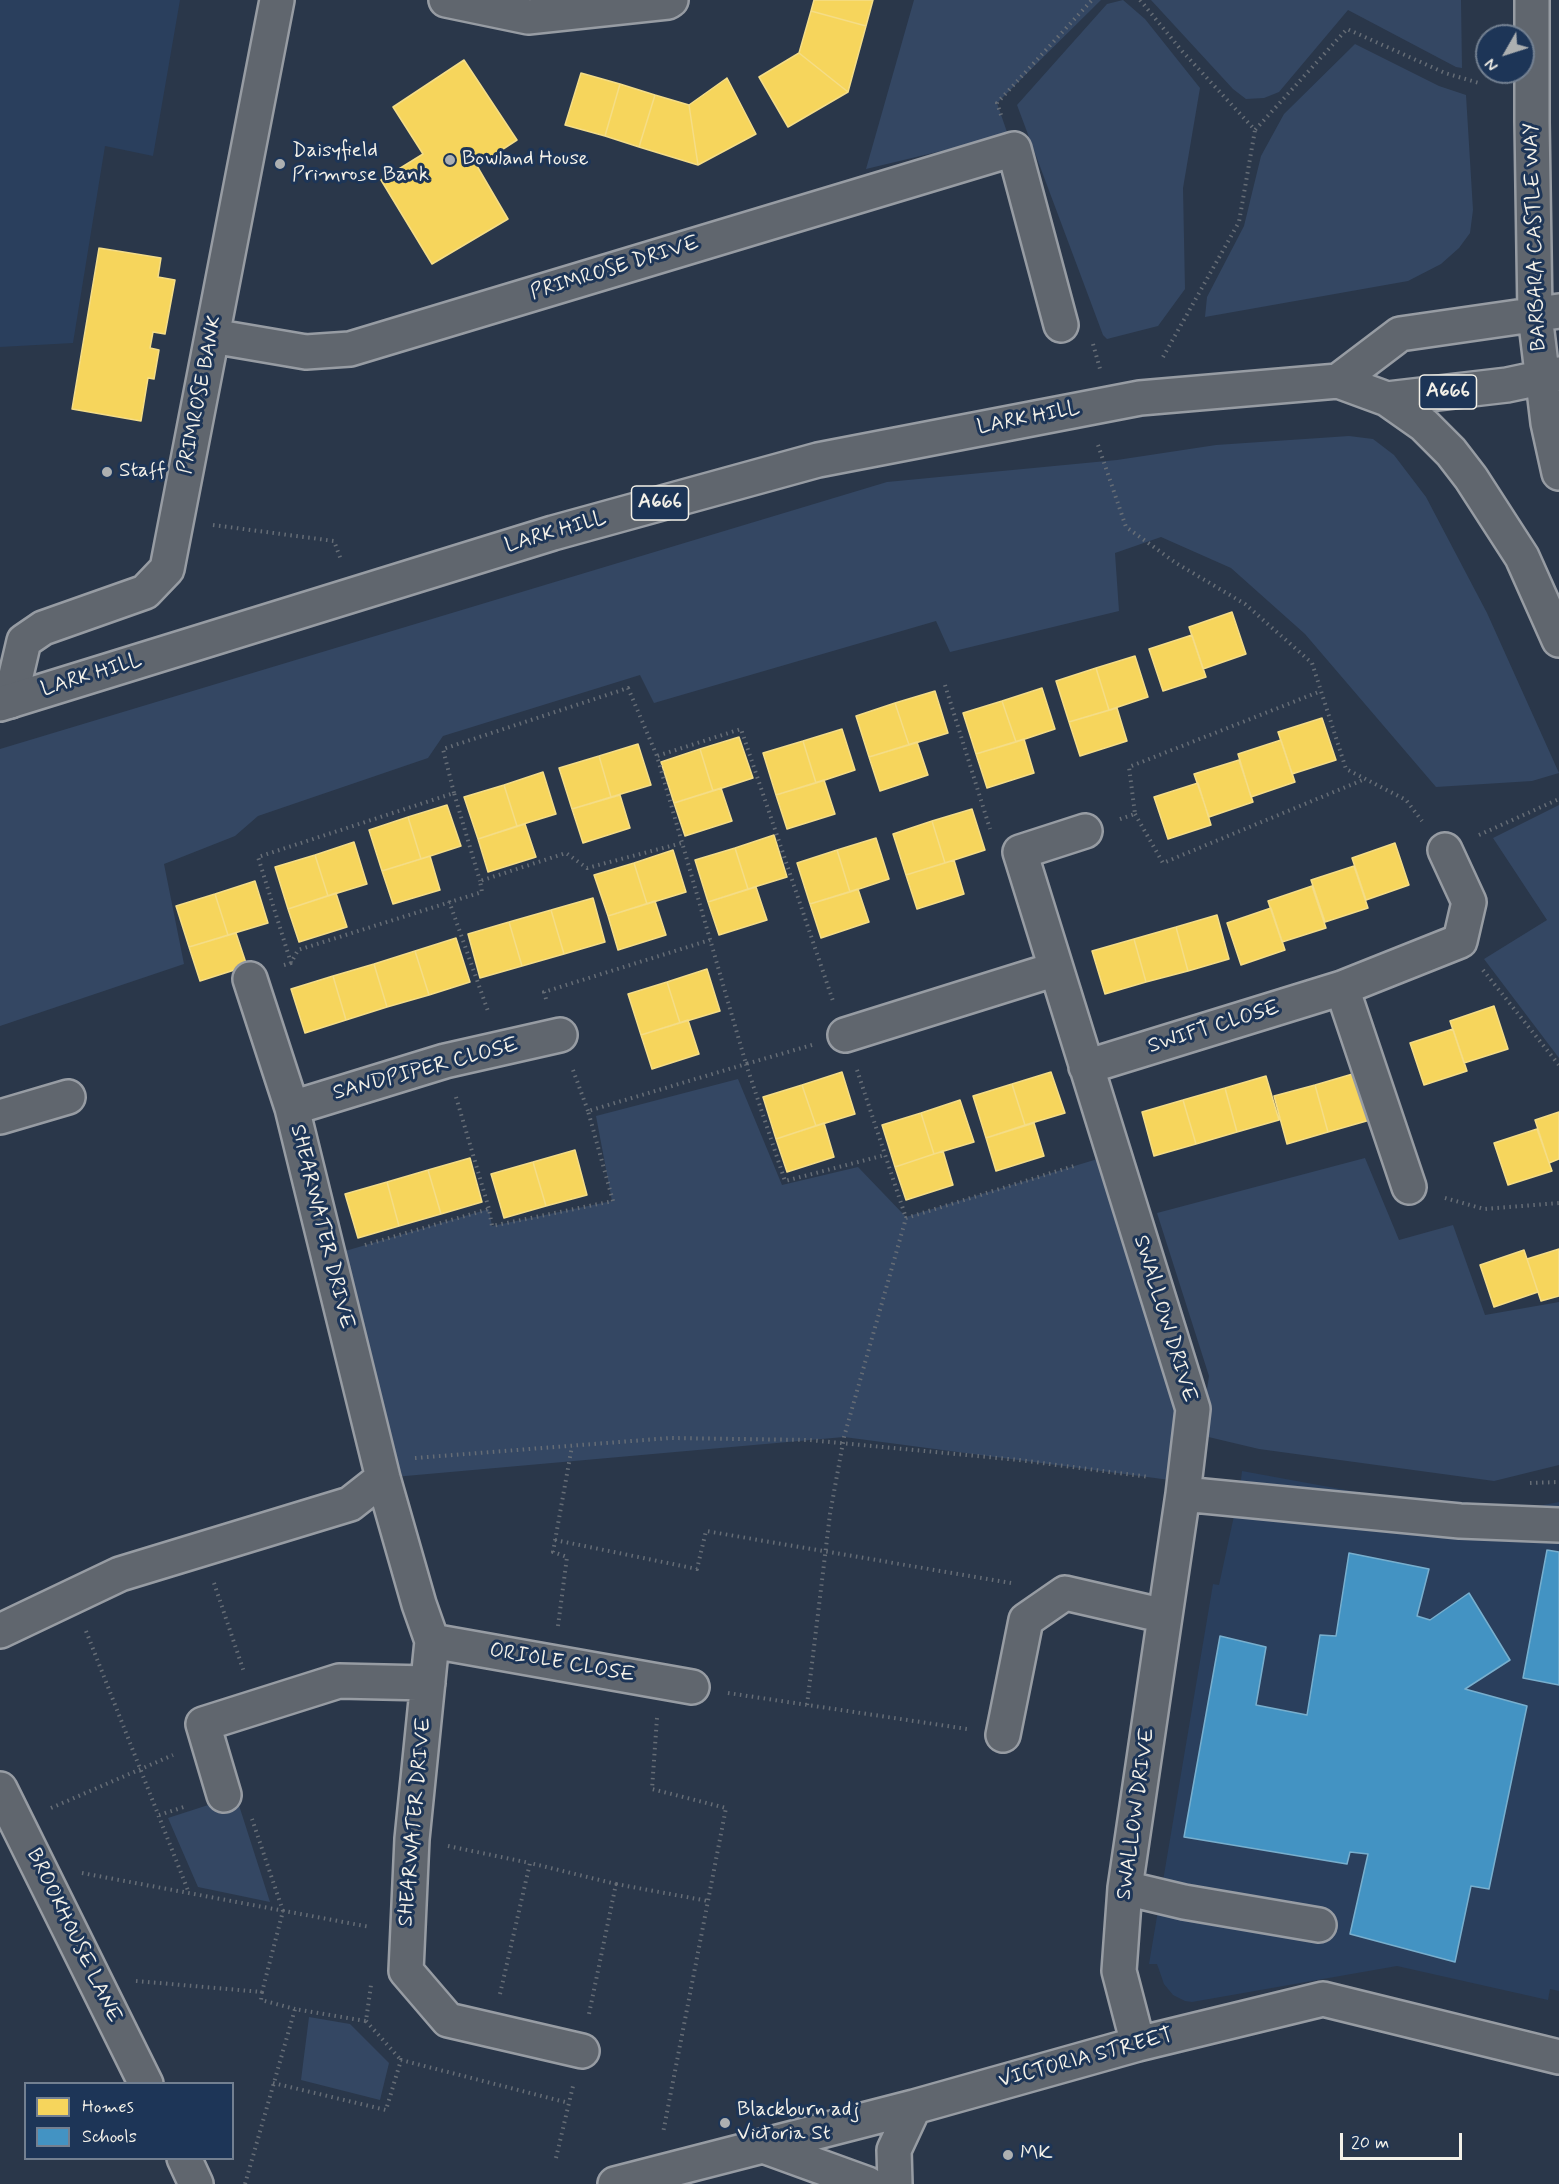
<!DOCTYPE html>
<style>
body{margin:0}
#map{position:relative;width:1559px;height:2184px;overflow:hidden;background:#2a374a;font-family:Mynerve,sans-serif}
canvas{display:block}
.legend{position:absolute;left:24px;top:2082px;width:210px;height:78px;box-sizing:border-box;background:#1d3557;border:2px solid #738091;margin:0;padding:8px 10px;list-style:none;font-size:18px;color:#f4f1e8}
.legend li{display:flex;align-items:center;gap:12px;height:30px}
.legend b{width:30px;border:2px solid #738091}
.north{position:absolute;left:1475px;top:24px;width:60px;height:60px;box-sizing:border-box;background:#1d3557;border:2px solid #738091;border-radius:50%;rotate:231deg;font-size:16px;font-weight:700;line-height:24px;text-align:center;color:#f4f1e8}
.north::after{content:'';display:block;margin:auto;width:21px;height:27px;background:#adb0b1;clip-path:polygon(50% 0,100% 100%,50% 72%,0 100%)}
.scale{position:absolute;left:1340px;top:2133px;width:122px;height:27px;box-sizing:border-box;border:3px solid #f4f1e8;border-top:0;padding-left:8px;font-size:18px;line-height:21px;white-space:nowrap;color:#f4f1e8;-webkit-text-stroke:4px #1d3557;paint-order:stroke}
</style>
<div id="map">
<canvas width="1559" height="2184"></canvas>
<ul class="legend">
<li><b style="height:16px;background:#f6d55c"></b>Homes</li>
<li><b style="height:16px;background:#4393c3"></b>Schools</li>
</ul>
<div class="north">N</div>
<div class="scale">20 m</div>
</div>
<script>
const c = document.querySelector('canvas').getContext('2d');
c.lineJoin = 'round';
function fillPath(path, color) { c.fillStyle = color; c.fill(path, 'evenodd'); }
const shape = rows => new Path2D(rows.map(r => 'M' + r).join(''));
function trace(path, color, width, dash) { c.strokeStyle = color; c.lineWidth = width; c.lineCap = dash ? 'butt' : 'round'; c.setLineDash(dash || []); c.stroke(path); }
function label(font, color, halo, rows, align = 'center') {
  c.font = font + ' Mynerve,sans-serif'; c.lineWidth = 6; c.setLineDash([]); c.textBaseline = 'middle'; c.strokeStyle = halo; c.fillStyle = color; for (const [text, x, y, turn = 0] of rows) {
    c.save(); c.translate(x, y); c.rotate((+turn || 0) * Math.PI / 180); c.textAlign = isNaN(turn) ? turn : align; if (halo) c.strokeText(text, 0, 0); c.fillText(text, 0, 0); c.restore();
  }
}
fillPath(shape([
 [0,0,180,0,153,156,105,146,73,343,0,347],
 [1242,1471,1362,1493,1528,1508,1559,1502,1559,1991,1550,1989,1548,2000,1397,1966,1192,2002,1185,2001,1173,1995,1164,1984,1157,1964,1149,1964,1213,1584,1219,1585,1240,1488]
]), '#2a3f5d');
fillPath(shape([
 [914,0,1101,0,997,103,1008,135,866,169],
 [1123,0,1145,19,1200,88,1183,188,1185,289,1158,326,1107,339,1103,335,1017,105,1107,4],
 [1151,0,1461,0,1462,68,1456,67,1348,10,1279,92,1264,98,1246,99,1233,89],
 [1355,44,1439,86,1466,95,1473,210,1470,233,1459,248,1441,264,1408,281,1205,317,1207,297,1244,226,1261,156,1284,114],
 [1349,436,1373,439,1394,455,1426,497,1487,613,1559,773,1532,781,1436,787,1305,634,1231,568,1161,537,1115,553,1119,611,950,652,936,621,654,703,640,675,443,736,428,758,258,816,235,836,164,864,184,964,0,1026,0,749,887,482,1117,460,1216,445],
 [1559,805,1559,1058,1484,959,1547,920,1493,838],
 [738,1079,782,1185,858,1167,906,1217,1114,1154,1193,1409,1185,1482,844,1437,383,1478,328,1256,489,1209,492,1226,612,1201,596,1116],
 [1365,1158,1399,1240,1453,1225,1485,1315,1559,1302,1559,1465,1494,1481,1259,1449,1200,1435,1209,1376,1157,1213],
 [236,1796,270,1902,198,1887,168,1818],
 [309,2017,350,2024,389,2063,380,2100,301,2080]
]), '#344763');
const homes = shape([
 [814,0,873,0,866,26,811,11,814,0],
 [811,11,866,26,848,92,799,53,811,11],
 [799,53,848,92,788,127,759,77,799,53],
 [464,60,517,140,477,166,508,219,432,264,381,180,423,154,393,107,464,60],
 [581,73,620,84,605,136,565,125,581,73],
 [727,78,756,134,698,165,689,105,727,78],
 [620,84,655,95,639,147,605,136,620,84],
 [655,95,689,105,698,165,639,147,655,95],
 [99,248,161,258,158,277,175,280,165,334,153,332,150,348,159,350,154,379,148,378,141,421,72,409,99,248],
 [1232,612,1246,654,1203,669,1189,627,1232,612],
 [1192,635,1206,677,1163,691,1149,649,1192,635],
 [1135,656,1148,697,1109,710,1096,668,1135,656],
 [1096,668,1109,710,1069,722,1056,681,1096,668],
 [1042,688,1055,729,1016,742,1002,701,1042,688],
 [935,691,948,733,909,745,895,703,935,691],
 [1002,701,1016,742,976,754,963,713,1002,701],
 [895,703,909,745,869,757,856,716,895,703],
 [1117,708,1127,741,1080,756,1069,722,1117,708],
 [1322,718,1336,760,1292,774,1278,732,1322,718],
 [842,729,855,770,816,783,803,741,842,729],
 [739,737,753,778,713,791,700,749,739,737],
 [1024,739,1034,773,987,788,976,754,1024,739],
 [1281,740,1295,782,1251,797,1238,754,1281,740],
 [803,741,816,783,776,795,763,753,803,741],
 [917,742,928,775,880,791,869,757,917,742],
 [638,744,651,785,611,797,599,756,638,744],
 [700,749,713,791,674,803,661,762,700,749],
 [599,756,611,797,572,809,559,768,599,756],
 [1239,760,1253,802,1209,817,1194,774,1239,760],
 [543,772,556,814,517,826,504,785,543,772],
 [824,780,835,814,787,829,776,795,824,780],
 [1198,783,1211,825,1168,839,1154,797,1198,783],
 [504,785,517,826,478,839,464,797,504,785],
 [721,788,732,821,685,836,674,803,721,788],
 [620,795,630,828,583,843,572,809,620,795],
 [447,805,461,846,421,859,408,817,447,805],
 [972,809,985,850,945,863,932,821,972,809],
 [408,817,421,859,382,871,369,830,408,817],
 [932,821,945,863,906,875,893,834,932,821],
 [525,824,536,857,488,872,478,839,525,824],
 [774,835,787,877,748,889,735,848,774,835],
 [876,838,889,879,850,892,837,850,876,838],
 [354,842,367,884,328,896,315,855,354,842],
 [1395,843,1409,885,1366,900,1352,858,1395,843],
 [735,848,748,889,708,902,695,860,735,848],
 [673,850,686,892,647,904,634,863,673,850],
 [837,850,850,892,810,904,797,863,837,850],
 [315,855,328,896,288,909,275,867,315,855],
 [430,856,440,890,393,904,382,871,430,856],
 [954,860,964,894,917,909,906,875,954,860],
 [634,863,647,904,608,916,594,875,634,863],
 [1354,866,1368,908,1325,922,1311,880,1354,866],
 [255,881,268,923,228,935,215,894,255,881],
 [1312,886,1326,928,1282,942,1268,901,1312,886],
 [756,887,767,920,719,935,708,902,756,887],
 [858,889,869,922,821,938,810,904,858,889],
 [336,893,347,927,299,942,288,909,336,893],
 [215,894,228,935,189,947,176,906,215,894],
 [593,898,605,942,564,954,551,910,593,898],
 [655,901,666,935,618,950,608,916,655,901],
 [1271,908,1285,950,1241,965,1227,923,1271,908],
 [551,910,564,954,522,966,509,922,551,910],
 [1217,915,1229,959,1188,971,1176,927,1217,915],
 [509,922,522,966,480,978,468,934,509,922],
 [1176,927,1188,971,1146,982,1134,939,1176,927],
 [236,933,247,966,200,981,189,947,236,933],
 [456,938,470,982,429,995,415,951,456,938],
 [1134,939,1146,982,1105,994,1092,951,1134,939],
 [415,951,429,995,387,1007,374,964,415,951],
 [374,964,387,1007,346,1020,333,976,374,964],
 [707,969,720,1011,680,1023,667,982,707,969],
 [333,976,346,1020,305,1033,291,989,333,976],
 [667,982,680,1023,641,1035,628,994,667,982],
 [1494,1006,1508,1049,1464,1063,1450,1021,1494,1006],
 [688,1020,699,1054,652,1069,641,1035,688,1020],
 [1453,1029,1467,1071,1424,1085,1410,1043,1453,1029],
 [842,1072,855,1114,816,1126,802,1085,842,1072],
 [1051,1072,1065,1113,1025,1125,1012,1084,1051,1072],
 [1356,1073,1370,1120,1328,1132,1315,1085,1356,1073],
 [1266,1076,1279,1120,1237,1132,1225,1088,1266,1076],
 [1012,1084,1025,1125,986,1138,973,1096,1012,1084],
 [802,1085,816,1126,776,1139,763,1097,802,1085],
 [1315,1085,1328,1132,1287,1144,1274,1096,1315,1085],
 [1225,1088,1237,1132,1196,1144,1183,1100,1225,1088],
 [960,1100,974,1142,934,1154,921,1113,960,1100],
 [1183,1100,1196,1144,1154,1156,1142,1112,1183,1100],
 [1559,1112,1559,1159,1549,1163,1535,1120,1559,1112],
 [921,1113,934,1154,895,1167,882,1125,921,1113],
 [824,1123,834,1157,787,1172,776,1139,824,1123],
 [1034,1123,1044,1156,996,1171,986,1138,1034,1123],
 [1537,1129,1552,1171,1508,1185,1494,1143,1537,1129],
 [575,1150,587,1195,546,1206,533,1162,575,1150],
 [943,1151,953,1185,906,1200,895,1167,943,1151],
 [470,1158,482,1202,441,1214,428,1170,470,1158],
 [533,1162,546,1206,504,1218,491,1174,533,1162],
 [428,1170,441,1214,399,1226,387,1182,428,1170],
 [387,1182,399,1226,358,1238,345,1194,387,1182],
 [1559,1249,1559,1296,1541,1301,1527,1259,1559,1249],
 [1524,1250,1538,1292,1494,1307,1480,1265,1524,1250]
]);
fillPath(homes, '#f6d55c');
trace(homes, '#f5dd86', 1.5);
const schools = shape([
 [1547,1550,1559,1552,1559,1685,1523,1678,1547,1550],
 [1349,1553,1429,1569,1417,1616,1430,1620,1469,1593,1510,1660,1465,1689,1527,1706,1489,1889,1471,1886,1455,1962,1350,1934,1368,1854,1350,1852,1347,1864,1184,1837,1220,1636,1266,1647,1256,1705,1307,1715,1320,1635,1336,1636,1349,1553]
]);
fillPath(schools, '#4393c3');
trace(schools, '#78afce', 1.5);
const minor = shape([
 [446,0,528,17,668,2,671,0],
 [212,336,306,352,350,349,1014,149,1061,325],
 [10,701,24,641,43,628,145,592,167,569,277,0],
 [1085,831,1020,852,1193,1409,1183,1494,1125,1888,1119,1971,1138,2044],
 [250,979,292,1108,383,1478,419,1604,432,1641,412,1839,406,1971,448,2020,582,2051],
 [1342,988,1409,1187],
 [845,1035,1056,969],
 [1086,1067,1342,988,1460,941,1469,902,1445,850],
 [292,1108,445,1061,560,1035],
 [0,1117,68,1097],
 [1183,1494,1460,1521,1559,1525],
 [0,1631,120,1574,350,1504,383,1478],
 [432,1641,692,1687],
 [1003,1735,1026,1620,1065,1593,1165,1616],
 [0,1789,146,2084],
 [224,1795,203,1724,339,1681,428,1683],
 [1125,1888,1184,1902,1319,1925],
 [763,2146,868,2184],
 [184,2158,196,2184],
 [615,2184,914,2107,1138,2044,1323,1999,1559,2057],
 [895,2184,894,2150,914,2107]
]);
const highway = shape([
 [1532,0,1532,122,1535,315,1548,423,1559,473],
 [1338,381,1400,334,1559,311],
 [1387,399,1424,425,1451,452,1471,478,1522,557,1559,640],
 [0,704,553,533,818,460,1140,398,1338,381,1387,399,1507,385,1559,374]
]);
trace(minor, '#979ca3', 38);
trace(highway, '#979ca3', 38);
trace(shape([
 [1140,0,1182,51,1255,130,1347,29,1445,73,1479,83],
 [1001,115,997,103,1092,0],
 [1093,344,1100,369],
 [1163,357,1239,222,1255,130],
 [1098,445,1126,527,1176,563,1245,604,1312,663,1346,769,1406,800,1422,821],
 [213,525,334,541,341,560],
 [945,685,990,829],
 [454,793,443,749,628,688,657,756],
 [1135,814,1163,863,1365,779],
 [1120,819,1135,814,1129,767,1321,691],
 [1479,835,1559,799],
 [449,901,489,1014],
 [291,963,258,857,454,793,480,881],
 [284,965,291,963,298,950,482,892,480,881,566,853,587,868,682,843],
 [1483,970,1559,1065],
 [546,999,544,992,710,940],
 [812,1045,746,1064,657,756,741,729,833,1001],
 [573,1070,588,1111],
 [857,1070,906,1218],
 [456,1097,489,1209],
 [1445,1198,1484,1209,1559,1203],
 [365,1245,489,1209,492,1226,613,1201,588,1111,746,1064,785,1181,885,1155],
 [415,1458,670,1438,809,1440,1019,1460,1149,1477],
 [1530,1483,1559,1482],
 [555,1540,697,1569,706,1531,1011,1583],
 [214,1583,244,1672],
 [558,1626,567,1557,553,1552,572,1446],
 [86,1631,189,1893],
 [728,1693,967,1729],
 [807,1705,830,1514,844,1437,906,1218,1077,1165],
 [657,1718,652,1789,726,1808,663,2133],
 [51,1808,173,1755],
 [159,1815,187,1806],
 [448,1846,530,1863],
 [82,1873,370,1927],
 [616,1884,708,1901],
 [136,1981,262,1992,283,1911,252,1819],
 [262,1992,261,2000,295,2009],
 [500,1994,530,1863,616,1884,589,2014],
 [366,2021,401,2060],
 [273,2083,386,2110,401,2060,569,2103],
 [556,2158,573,2086],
 [245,2184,295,2009,366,2021,371,1985]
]), '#666d76', 4, [1.5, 4.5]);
trace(minor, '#60666e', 33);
trace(highway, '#60666e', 33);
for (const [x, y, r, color] of [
 [450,160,6,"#adb0b1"],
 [280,164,6,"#adb0b1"],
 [107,472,6,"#adb0b1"],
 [725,2123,6,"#adb0b1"],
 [1008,2155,6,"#adb0b1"]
]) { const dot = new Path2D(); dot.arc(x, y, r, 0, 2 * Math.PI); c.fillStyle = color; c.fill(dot); trace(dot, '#1d3557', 2); }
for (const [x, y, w] of [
 [1448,392,57],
 [660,503,57]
]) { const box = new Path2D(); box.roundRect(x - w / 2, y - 17, w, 34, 4.5); c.fillStyle = '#1d3557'; c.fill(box); trace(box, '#f4f1e8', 1.5); }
label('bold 20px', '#f4f1e8', null, [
 ["A666",1448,392],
 ["A666",660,503]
]);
label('21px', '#f4f1e8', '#1d3557', [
 ["Daisyfield",292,152],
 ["Primrose Bank",292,176],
 ["Bowland House",462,160],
 ["Staff",119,472],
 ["Blackburn adj",737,2111],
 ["Victoria St",737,2135],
 ["MK",1020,2155]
], 'left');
label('21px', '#f4f1e8', '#1d3557', [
 ["BARBARA CASTLE WAY",1536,237,-92],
 ["PRIMROSE DRIVE",615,269,-17],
 ["PRIMROSE BANK",201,395,-79],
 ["LARK HILL",1029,419,-11],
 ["LARK HILL",556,533,-16],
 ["LARK HILL",92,676,-17],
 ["SWIFT CLOSE",1214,1028,-17],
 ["SANDPIPER CLOSE",426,1070,-15],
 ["SHEARWATER DRIVE",321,1227,76],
 ["SWALLOW DRIVE",1164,1319,73],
 ["ORIOLE CLOSE",562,1664,10],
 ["SWALLOW DRIVE",1137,1814,-82],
 ["SHEARWATER DRIVE",416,1822,-85],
 ["BROOKHOUSE LANE",73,1936,64],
 ["VICTORIA STREET",1086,2059,-15]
]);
</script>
